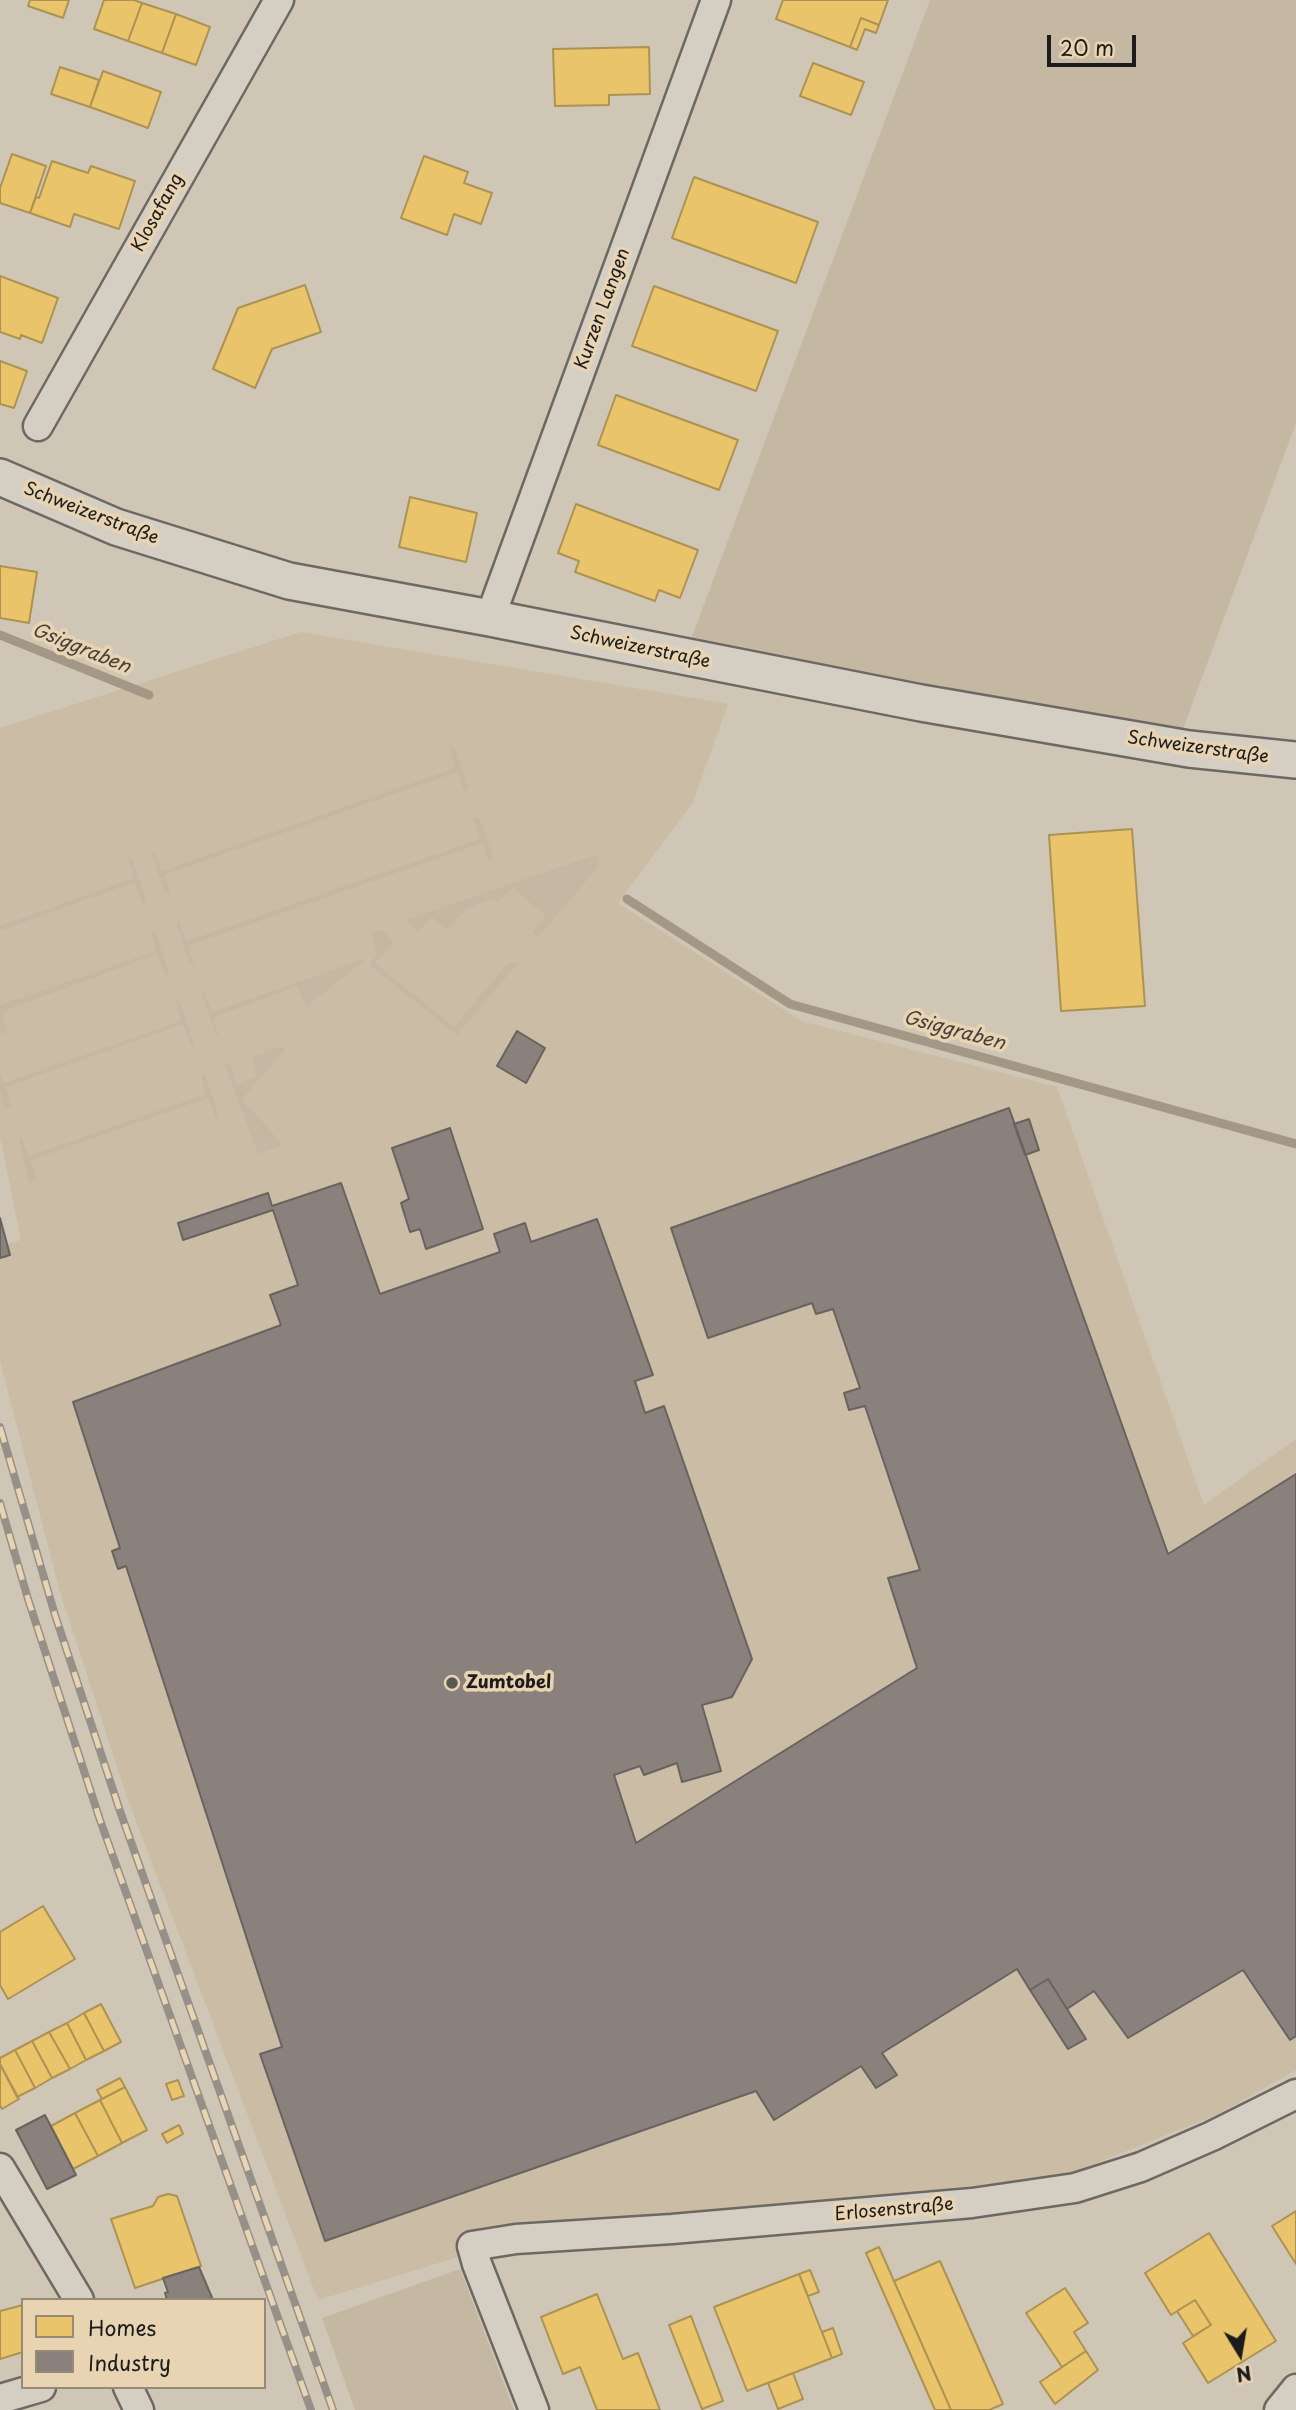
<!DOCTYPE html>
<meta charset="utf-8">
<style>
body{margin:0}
#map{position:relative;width:1296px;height:2410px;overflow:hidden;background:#d0c6b5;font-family:"Playpen Sans",sans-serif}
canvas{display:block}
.legend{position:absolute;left:21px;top:2298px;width:245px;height:91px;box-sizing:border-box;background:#e8d4b2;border:2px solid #968a76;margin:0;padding:9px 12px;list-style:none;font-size:21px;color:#1c1c1c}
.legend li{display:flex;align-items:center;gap:14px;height:35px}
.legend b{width:35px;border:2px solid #968a76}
.north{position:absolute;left:1205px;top:2319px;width:70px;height:70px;-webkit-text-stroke:5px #e8d4b2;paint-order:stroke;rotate:169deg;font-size:19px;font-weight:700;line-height:28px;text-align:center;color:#1c1c1c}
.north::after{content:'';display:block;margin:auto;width:24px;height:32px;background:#1c1c1c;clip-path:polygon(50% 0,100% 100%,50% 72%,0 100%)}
.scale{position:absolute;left:1047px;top:35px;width:89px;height:32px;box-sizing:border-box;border:4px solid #1c1c1c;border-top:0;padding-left:9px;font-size:21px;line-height:24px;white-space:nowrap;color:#1c1c1c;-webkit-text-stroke:5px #e8d4b2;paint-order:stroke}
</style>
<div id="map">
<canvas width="1296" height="2410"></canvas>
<ul class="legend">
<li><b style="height:19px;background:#e9c46a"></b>Homes</li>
<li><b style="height:19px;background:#8a817c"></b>Industry</li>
</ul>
<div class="north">N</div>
<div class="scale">20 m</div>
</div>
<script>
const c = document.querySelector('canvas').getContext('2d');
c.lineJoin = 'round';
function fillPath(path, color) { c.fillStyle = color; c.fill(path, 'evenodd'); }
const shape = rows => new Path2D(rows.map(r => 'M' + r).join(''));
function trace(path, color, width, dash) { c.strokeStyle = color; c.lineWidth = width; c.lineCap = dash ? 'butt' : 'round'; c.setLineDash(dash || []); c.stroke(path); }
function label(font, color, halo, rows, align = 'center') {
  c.font = font + ' "Playpen Sans",sans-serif'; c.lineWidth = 7; c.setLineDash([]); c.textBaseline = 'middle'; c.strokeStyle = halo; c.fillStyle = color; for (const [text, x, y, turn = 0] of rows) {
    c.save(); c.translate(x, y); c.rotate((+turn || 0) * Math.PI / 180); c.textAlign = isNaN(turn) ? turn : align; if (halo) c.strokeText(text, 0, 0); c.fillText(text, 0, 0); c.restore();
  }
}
fillPath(shape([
 [301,632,728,704,693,802,618,903,801,1021,1057,1087,1204,1505,1296,1439,1296,2070,1218,2114,1062,2177,562,2225,318,2300,128,1800,60,1592,0,1361,0,1246,21,1240,0,1137,0,728]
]), '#cabca5');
fillPath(shape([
 [930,0,1296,0,1296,423,1180,737,687,650],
 [449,747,455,748,468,787,464,792,457,772,164,875,171,895,165,893,152,855,154,851,162,871,455,768],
 [473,817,480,819,493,857,489,863,482,843,188,946,195,966,190,963,177,926,179,921,186,941,480,839],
 [592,856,597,856,599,860,598,867,538,937,532,933,546,916,513,888,498,902,492,898,465,910,447,930,432,917,418,931,406,920],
 [128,857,132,859,146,900,143,904,135,882,0,931,0,926,134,878],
 [151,930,155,932,169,973,166,977,157,954,2,1012,7,1032,0,1034,0,1005,156,951],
 [381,930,394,942,375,963,454,1027,506,965,513,962,518,963,457,1035,369,965,377,955,371,932],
 [367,958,306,1007,297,986,213,1018,219,1037,217,1037,202,995,204,992,212,1012],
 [176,1000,180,1002,194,1043,191,1047,183,1024,6,1087,12,1108,4,1110,0,1091,0,1073,4,1083,181,1021],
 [280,1047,284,1047,284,1051,242,1099,283,1145,258,1154,225,1066,230,1064,237,1084,257,1076,252,1057],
 [201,1074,205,1075,219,1116,216,1120,208,1098,31,1160,37,1181,29,1183,19,1139,21,1136,29,1156,206,1094],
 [460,2269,514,2410,355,2410,322,2318]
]), '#c5b8a2');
const homes = shape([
 [30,0,69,0,63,18,28,6,30,0],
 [104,0,134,0,142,3,128,41,94,29,104,0],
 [783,0,888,0,879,25,861,18,850,47,776,19,783,0],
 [142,3,176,14,162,53,128,41,142,3],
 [176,14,210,27,196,65,162,53,176,14],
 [861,18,879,25,876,33,865,29,857,50,850,47,861,18],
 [649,47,650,94,609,95,609,105,555,106,553,49,649,47],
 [813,63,864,82,851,115,800,96,813,63],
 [60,67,99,80,90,107,51,94,60,67],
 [103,71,161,92,148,128,90,107,103,71],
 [12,154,46,166,30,213,0,203,0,188,12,154],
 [424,156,468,172,464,183,492,193,481,224,454,214,447,235,401,218,424,156],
 [52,161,88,173,91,166,135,181,119,229,74,214,70,227,30,213,36,197,39,198,52,161],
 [694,177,818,222,796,283,672,238,694,177],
 [0,276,58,298,42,343,21,335,20,339,0,332,0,276],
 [305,285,321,332,272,349,255,388,213,369,238,308,305,285],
 [654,286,778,331,756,391,632,346,654,286],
 [0,361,27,371,14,408,0,404,0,361],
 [616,395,738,440,719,490,598,445,616,395],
 [410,497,477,513,466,562,399,547,410,497],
 [576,504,698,550,680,598,659,590,655,601,575,572,579,561,558,553,576,504],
 [0,566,37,572,29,623,0,618,0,566],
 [1132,829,1145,1006,1061,1011,1049,835,1132,829],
 [43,1906,75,1959,8,1999,0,1985,0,1932,43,1906],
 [101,2004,121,2042,104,2051,84,2013,101,2004],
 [84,2013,104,2051,86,2060,67,2023,84,2013],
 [67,2023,86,2060,70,2069,49,2032,67,2023],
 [49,2032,70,2069,52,2078,32,2041,49,2032],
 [32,2041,52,2078,35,2088,15,2050,32,2041],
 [15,2050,35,2088,17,2097,0,2064,0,2058,15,2050],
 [0,2064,19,2099,2,2109,0,2105,0,2064],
 [120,2078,125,2087,102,2099,97,2090,120,2078],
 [178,2080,184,2096,172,2100,166,2084,178,2080],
 [125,2087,147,2130,122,2143,100,2100,125,2087],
 [100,2100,122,2143,98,2156,75,2113,100,2100],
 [75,2113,98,2156,73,2169,51,2126,75,2113],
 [179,2125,183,2134,167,2143,162,2134,179,2125],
 [168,2194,177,2196,201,2266,135,2288,111,2219,153,2206,158,2197,168,2194],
 [1296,2211,1296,2264,1272,2226,1296,2211],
 [1209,2233,1276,2341,1208,2383,1183,2343,1211,2325,1195,2300,1171,2315,1145,2273,1209,2233],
 [879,2247,894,2281,951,2410,935,2410,866,2253,879,2247],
 [940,2261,1003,2404,989,2410,951,2410,894,2281,940,2261],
 [810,2270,819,2292,808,2296,799,2274,810,2270],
 [799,2274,832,2358,747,2391,714,2307,799,2274],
 [1065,2288,1088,2323,1074,2332,1086,2351,1062,2367,1026,2313,1065,2288],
 [597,2294,623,2359,638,2353,660,2410,597,2410,580,2367,563,2374,541,2317,597,2294],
 [1195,2300,1211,2325,1193,2336,1177,2311,1195,2300],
 [23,2305,23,2352,0,2359,0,2311,23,2305],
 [691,2316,723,2401,702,2409,669,2325,691,2316],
 [833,2328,842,2354,832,2358,822,2332,833,2328],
 [1086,2351,1098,2370,1055,2404,1040,2382,1086,2351],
 [793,2373,803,2399,778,2409,768,2383,793,2373]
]);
fillPath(homes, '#e9c46a');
trace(homes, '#ac9253', 2);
const industry = shape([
 [517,1031,545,1048,526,1083,497,1066,517,1031],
 [1009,1108,1168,1554,1296,1474,1296,2036,1290,2040,1243,1970,1128,2038,1094,1991,1067,2009,1048,1979,1030,1990,1017,1969,882,2053,897,2075,876,2088,861,2066,774,2120,756,2091,325,2241,260,2054,282,2047,126,1566,118,1569,112,1551,120,1548,73,1402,281,1325,270,1295,298,1285,273,1210,183,1240,178,1223,268,1193,272,1206,341,1183,380,1294,500,1252,494,1234,525,1223,531,1242,597,1219,653,1375,635,1381,645,1413,664,1406,752,1659,732,1697,702,1705,721,1771,682,1782,677,1763,644,1775,640,1766,614,1775,636,1843,917,1668,888,1578,920,1570,865,1406,849,1410,844,1393,860,1388,833,1309,816,1314,812,1303,708,1338,671,1228,1009,1108],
 [1029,1119,1039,1150,1025,1155,1014,1124,1029,1119],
 [450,1128,483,1229,426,1249,420,1229,410,1232,401,1203,409,1199,392,1148,450,1128],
 [0,1218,10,1255,0,1258,0,1218],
 [1048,1979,1086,2039,1068,2049,1030,1990,1048,1979],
 [45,2115,76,2175,47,2189,16,2130,45,2115],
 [199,2267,213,2300,167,2300,165,2293,168,2292,163,2278,199,2267]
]);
fillPath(industry, '#8a817c');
trace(industry, '#69635f', 2);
trace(shape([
 [0,635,149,695],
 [627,899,790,1004,1296,1144]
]), '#a39885', 9);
const minor = shape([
 [38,426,279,0],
 [490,618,716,0],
 [0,2168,79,2300],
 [128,2387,139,2410],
 [0,2399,41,2387],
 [534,2410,477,2264,472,2246,516,2239,672,2229,972,2203,1075,2188,1141,2167,1212,2136,1296,2094],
 [1279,2410,1296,2389]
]);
const tertiary = shape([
 [0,477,116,527,289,581,490,618,921,703,1189,749,1296,760]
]);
trace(minor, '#6d6861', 33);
trace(tertiary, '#6d6861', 40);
trace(minor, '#d5cec2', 28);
trace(tertiary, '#d5cec2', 35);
const rail = shape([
 [0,1427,55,1615,120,1811,333,2410],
 [0,1503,28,1599,100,1820,311,2410]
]);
trace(rail, '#969088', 8);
trace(rail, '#e8d4b2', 5, [16]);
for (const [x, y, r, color] of [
 [452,1683,7,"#5b5852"]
]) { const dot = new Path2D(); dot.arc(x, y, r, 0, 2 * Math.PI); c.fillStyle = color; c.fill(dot); trace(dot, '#e8d4b2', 2.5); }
label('18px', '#1c1c1c', '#e8d4b2', [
 ["Klosafang",158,213,-61],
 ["Kurzen Langen",603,309,-70],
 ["Schweizerstraße",91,514,21],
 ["Schweizerstraße",640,648,12],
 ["Schweizerstraße",1198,748,8],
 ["Erlosenstraße",894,2210,-5]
]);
label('bold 18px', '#1c1c1c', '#e8d4b2', [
 ["Zumtobel",466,1683]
], 'left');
label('italic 19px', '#45413a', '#e8d4b2', [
 ["Gsiggraben",81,649,22],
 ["Gsiggraben",954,1031,15]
]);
</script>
